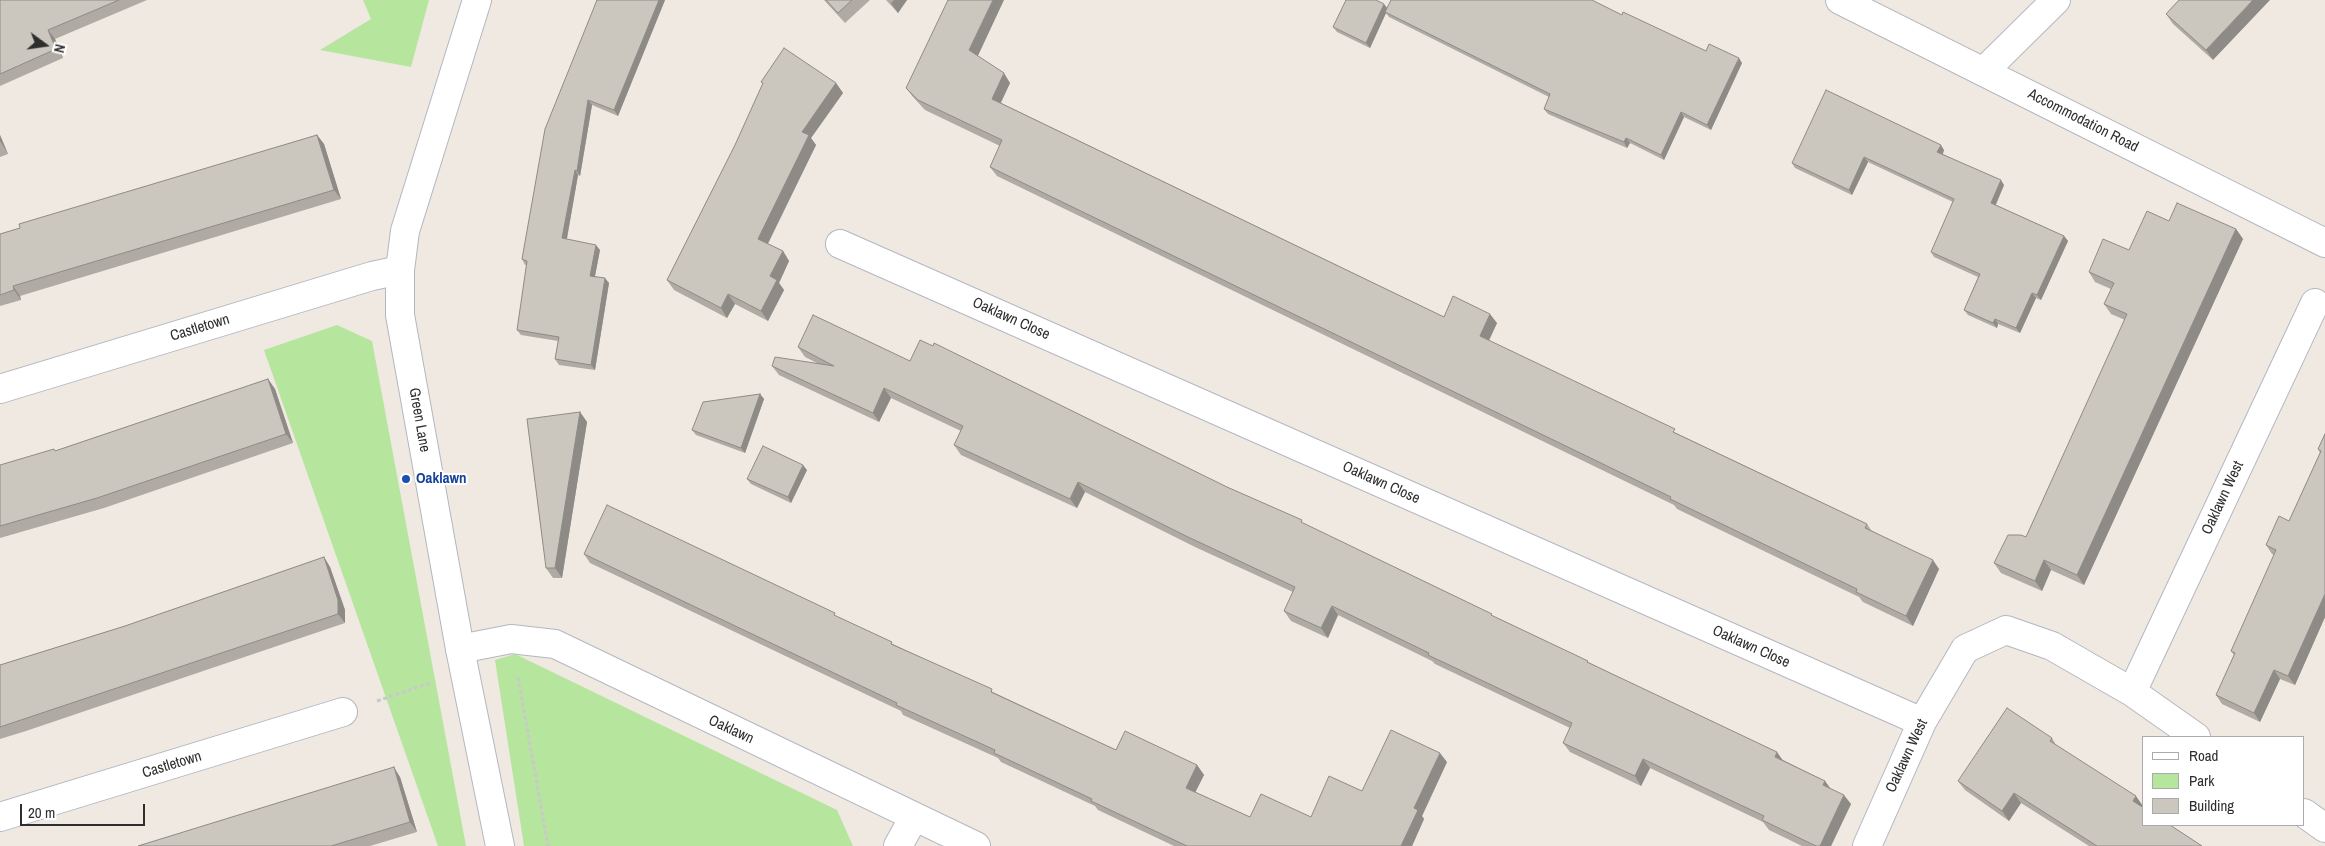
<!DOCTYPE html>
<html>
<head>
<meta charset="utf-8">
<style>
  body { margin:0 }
  #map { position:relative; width:2325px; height:846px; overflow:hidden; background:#efe9e1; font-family:"Archivo Narrow",sans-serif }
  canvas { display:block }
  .legend { position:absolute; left:2142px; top:736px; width:162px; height:90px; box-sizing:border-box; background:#fff; border:1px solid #ababab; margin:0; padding:6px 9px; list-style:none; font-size:15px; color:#2e2e2e }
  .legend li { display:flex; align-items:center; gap:10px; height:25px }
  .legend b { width:25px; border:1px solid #ababab }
  .north { position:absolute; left:20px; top:20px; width:50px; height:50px; -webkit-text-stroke:4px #fff; paint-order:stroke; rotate:104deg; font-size:14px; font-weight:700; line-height:20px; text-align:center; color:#2e2e2e }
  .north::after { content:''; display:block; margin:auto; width:18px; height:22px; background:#2e2e2e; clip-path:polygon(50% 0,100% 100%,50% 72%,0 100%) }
  .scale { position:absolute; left:20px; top:804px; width:125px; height:22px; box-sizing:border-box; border:2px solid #2e2e2e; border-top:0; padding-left:6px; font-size:15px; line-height:18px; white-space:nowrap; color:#2e2e2e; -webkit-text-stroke:4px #fff; paint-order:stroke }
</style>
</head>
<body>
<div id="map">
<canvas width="2325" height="846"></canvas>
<ul class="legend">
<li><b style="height:6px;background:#fff"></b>Road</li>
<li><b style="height:14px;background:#b6e59e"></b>Park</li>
<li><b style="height:14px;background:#cbc7bf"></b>Building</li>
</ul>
<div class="north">N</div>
<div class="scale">20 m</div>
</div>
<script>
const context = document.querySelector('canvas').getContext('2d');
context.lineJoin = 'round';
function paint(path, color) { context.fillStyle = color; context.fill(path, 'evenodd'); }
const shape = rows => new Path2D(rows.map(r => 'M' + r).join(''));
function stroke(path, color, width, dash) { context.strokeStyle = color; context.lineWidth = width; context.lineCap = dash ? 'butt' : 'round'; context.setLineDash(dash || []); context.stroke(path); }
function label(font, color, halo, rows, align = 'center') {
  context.font = font + ' "Archivo Narrow",sans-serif'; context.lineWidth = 4; context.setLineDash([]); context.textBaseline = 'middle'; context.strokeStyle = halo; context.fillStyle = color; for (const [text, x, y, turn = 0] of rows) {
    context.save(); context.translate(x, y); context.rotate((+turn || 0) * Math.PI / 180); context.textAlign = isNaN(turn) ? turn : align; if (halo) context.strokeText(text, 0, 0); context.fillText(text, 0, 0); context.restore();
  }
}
const green = shape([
  [363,0,429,0,411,67,320,50,371,19],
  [337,325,372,341,466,846,438,846,264,350],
  [515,654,837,810,853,846,524,846,495,660]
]);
const path = shape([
  [518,677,548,846],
  [377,701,430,683]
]);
const minor = shape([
  [1840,0,2325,243],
  [1984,71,2056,0],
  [840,244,1922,722],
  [0,389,372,276,400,270],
  [460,649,511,639,555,644,976,846],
  [2132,692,2315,303],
  [2304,813,2325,828],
  [0,817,343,712],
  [898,846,914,817],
  [1867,846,1922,722,1965,649,2006,630,2052,646,2132,692,2196,737]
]);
const tertiary = shape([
  [477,0,405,231,400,270,400,315,460,649,500,846]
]);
const wall = shape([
  [0,0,147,0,55,39,63,58,0,86],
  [597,0,665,0,618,116,592,105,580,176,578,175,567,239,600,250,595,276,609,283,595,370,559,365,555,359,558,341,521,335,517,330,527,265,525,265,522,259],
  [824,0,870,0,845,23],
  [886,0,907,0,898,13],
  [2179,0,2213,60,2173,24,2166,14],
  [1387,8,1622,15,1706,51,1742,63,1711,130,1684,117,1664,160,1630,143,1627,148,1548,114,1544,109,1549,97,1389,17,1386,13,1370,48,1337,32,1333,27],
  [978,56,1010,83,1001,103,1444,317,1497,323,1489,341,1678,434,1867,524,1871,530,1939,569,1913,626,1863,602,1859,597,1677,509,1674,505,997,176,990,167,1000,146,925,110,913,97,906,88],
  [761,82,836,83,843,93,811,138,816,145,768,244,783,251,789,261,779,283,784,290,768,321,735,304,727,318,674,290,667,280,735,145,763,84],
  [0,135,8,154,0,157],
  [317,135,324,144,341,199,20,296,21,300,0,306,0,234],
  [1944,150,1943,154,2004,185,1996,205,2064,236,2068,241,2041,300,2036,298,2020,333,1998,324,1997,328,1968,315,1964,310,1978,277,1934,257,1931,252,1953,202,1868,162,1852,195,1795,168,1792,163],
  [2169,221,2236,229,2243,239,2084,585,2051,570,2042,591,2001,573,1994,563,2026,537,2125,320,2111,314,2104,304,2111,289,2095,282,2089,272,2129,250],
  [798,347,910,361,1227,487,1590,663,1825,781,1830,788,1851,804,1831,846,1802,846,1769,830,1763,822,1650,768,1641,786,1570,752,1563,743,1570,728,1435,664,1432,661,1338,615,1328,638,1291,621,1284,611,1293,592,1195,547,1085,492,1077,508,961,455,954,445,961,431,891,398,879,422,779,375,772,366,817,363,805,357],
  [268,379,275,389,293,443,104,508,0,538,0,465,55,451],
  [760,394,764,399,745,453,696,435,692,430],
  [580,412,587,422,562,578,553,578,546,568],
  [2325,434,2325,617,2295,685,2280,679,2260,722,2222,704,2216,695,2234,655,2231,651,2274,555,2272,554,2266,545,2289,521,2320,453,2318,449],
  [807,470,791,503,751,484,747,479],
  [584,554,838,617,895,645,995,693,1116,750,1197,765,1204,775,1195,792,1250,817,1311,817,1362,791,1447,762,1422,816,1424,819,1412,846,1174,846,1098,810,1095,806,1001,762,998,758,903,715,901,711,590,563],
  [324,557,330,567,345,610,345,623,26,731,0,739,0,665,125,626],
  [2052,738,2056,745,2143,806,2142,807,2202,846,2089,846,2021,803,2009,821,1965,790,1958,781],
  [400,777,417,832,370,846,138,846]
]);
const shadedWall = shape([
  [659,0,665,0,618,116,614,110],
  [894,0,907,0,898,13,891,3],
  [993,0,1004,0,976,60,969,50],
  [2253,0,2270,0,2213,60,2206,50],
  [1384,4,1388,9,1385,12,1386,13,1370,48,1366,43],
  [48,30,55,39,63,58,56,49],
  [1739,58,1742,63,1711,130,1707,125],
  [1004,73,1010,83,998,108,992,99],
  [836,83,843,93,811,138,816,145,765,249,758,239,802,132],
  [588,100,592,105,580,176,577,171],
  [1681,112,1684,117,1664,160,1661,155],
  [0,135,8,154,2,144,0,141],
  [317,135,324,144,341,199,334,190],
  [1626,138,1630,143,1627,148,1624,142],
  [1941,145,1944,150,1941,157,1937,152],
  [1864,157,1868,162,1852,195,1849,190],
  [575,170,578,175,566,243,562,238],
  [2001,180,2004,185,1994,208,1991,203],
  [2236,229,2243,239,2084,585,2077,575],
  [2064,236,2068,241,2041,300,2037,295],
  [596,245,600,250,594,281,590,276],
  [783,251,789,261,779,283,784,290,768,321,761,311,770,276],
  [605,278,609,283,595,370,591,365],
  [13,286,20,296,21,300,14,290],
  [2032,293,2036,298,2020,333,2016,328],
  [728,294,735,304,727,318,721,308],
  [1490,314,1497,323,1486,346,1480,336],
  [1995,319,1998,324,1997,328,1993,323],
  [268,379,275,389,293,443,286,434],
  [884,388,891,398,879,422,873,413],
  [760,394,764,399,745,453,741,448],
  [580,412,587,422,562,578,555,568],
  [803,465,807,470,791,503,788,497],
  [1078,482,1085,492,1077,508,1070,499],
  [324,557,330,567,345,610,345,623,338,614],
  [1933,560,1939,569,1913,626,1906,616],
  [2044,560,2051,570,2042,591,2035,581],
  [2325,594,2325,617,2295,685,2288,676],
  [1332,606,1338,615,1328,638,1321,628],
  [2274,670,2280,679,2260,722,2254,713],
  [1777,752,1784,762,1775,757],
  [1440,753,1447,762,1422,816,1424,819,1412,846,1401,846,1414,808],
  [1643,759,1650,768,1641,786,1635,776],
  [1197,765,1204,775,1193,797,1186,788],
  [394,767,400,777,417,832,410,822],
  [1825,781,1832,791,1823,785],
  [2014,793,2021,803,2009,821,2002,811],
  [1844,795,1851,804,1831,846,1820,846],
  [2136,796,2143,806,2140,811,2133,801]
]);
const building = shape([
  [0,0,119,0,48,30,56,49,0,74,0,0],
  [597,0,659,0,614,110,588,100,577,171,575,170,562,238,596,245,590,276,605,278,591,365,555,359,559,337,517,330,527,261,522,259,545,129,597,0],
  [826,0,852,0,838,13,826,0],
  [948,0,993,0,969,50,1004,73,992,99,1444,317,1453,296,1490,314,1480,336,1675,429,1673,432,1867,524,1865,528,1933,560,1906,616,1856,592,1857,589,1670,499,1671,497,990,167,1002,140,918,100,906,88,948,0],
  [1346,0,1376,0,1384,4,1366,43,1333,27,1346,0],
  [1391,0,1592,0,1622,15,1623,12,1706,51,1709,44,1739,58,1707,125,1681,112,1661,155,1626,138,1624,142,1544,109,1550,94,1385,12,1391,0],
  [2179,0,2253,0,2206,50,2166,14,2179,0],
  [784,48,836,83,802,132,809,135,758,239,783,251,770,276,777,280,761,311,728,294,721,308,667,280,735,145,763,83,761,82,784,48],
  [1826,90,1941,145,1937,152,2001,180,1991,203,2064,236,2037,295,2032,293,2016,328,1995,319,1993,323,1964,310,1980,274,1931,252,1954,199,1864,157,1849,190,1792,163,1826,90],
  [317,135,334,190,13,286,14,290,0,295,0,234,20,228,19,224,317,135],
  [2177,203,2236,229,2077,575,2044,560,2035,581,1994,563,2008,535,2021,535,2026,537,2127,314,2104,304,2114,283,2089,272,2103,239,2129,250,2147,211,2169,221,2177,203],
  [813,315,910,361,920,340,933,346,934,343,1227,487,1302,520,1301,522,1492,614,1491,615,1588,661,1587,662,1777,752,1775,757,1825,781,1823,785,1844,795,1820,846,1816,846,1762,820,1764,816,1643,759,1635,776,1563,743,1572,723,1428,655,1429,653,1332,606,1321,628,1284,611,1295,587,1188,537,1078,482,1070,499,954,445,963,426,884,388,873,413,772,366,775,357,834,366,798,347,813,315],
  [268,379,286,434,97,498,0,526,0,465,54,449,55,451,268,379],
  [760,394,741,448,692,430,703,402,760,394],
  [580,412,555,568,546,568,527,419,580,412],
  [2325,434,2325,594,2288,676,2274,670,2254,713,2216,695,2235,653,2231,651,2276,550,2266,545,2279,516,2289,521,2321,451,2318,449,2325,434],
  [763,446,803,465,788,497,747,479,763,446],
  [607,505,835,613,834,615,892,642,891,644,992,689,991,692,1116,750,1125,731,1197,765,1186,788,1250,817,1261,794,1311,817,1329,776,1362,791,1391,730,1440,753,1414,808,1418,810,1401,846,1187,846,1091,801,1092,799,994,753,995,750,896,705,897,703,584,554,607,505],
  [324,557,338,600,338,614,0,727,0,665,125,626,324,557],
  [2007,708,2052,738,2050,741,2136,796,2133,801,2144,808,2144,825,2170,825,2202,846,2097,846,2014,793,2002,811,1958,781,2007,708],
  [394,767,410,822,331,846,138,846,394,767]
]);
const markers = [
  [406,479,5,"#1a4fb4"]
];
const streetNames = [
  ["Accommodation Road",2083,121,27],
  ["Oaklawn Close",1011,319,24],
  ["Castletown",200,328,-17],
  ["Green Lane",419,420,80],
  ["Oaklawn Close",1381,483,24],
  ["Oaklawn West",2223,498,-65],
  ["Oaklawn Close",1751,647,24],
  ["Oaklawn",731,730,25],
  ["Oaklawn West",1907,756,-65],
  ["Castletown",172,765,-17]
];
const transitNames = [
  ["Oaklawn",416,479]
];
paint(green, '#b6e59e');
stroke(minor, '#b4b7c1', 30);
stroke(tertiary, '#b4b7c1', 30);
stroke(path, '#c9c9c9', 3, [4, 2.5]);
stroke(minor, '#fff', 28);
stroke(tertiary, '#fff', 28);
paint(wall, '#afaba4');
paint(shadedWall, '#8e8b86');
paint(building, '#cbc7bf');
stroke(building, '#8e8b86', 1);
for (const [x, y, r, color] of markers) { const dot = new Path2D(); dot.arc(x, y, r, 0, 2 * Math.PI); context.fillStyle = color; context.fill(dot); stroke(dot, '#fff', 2); }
label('15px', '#2e2e2e', '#fff', streetNames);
label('bold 15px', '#164399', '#fff', transitNames, 'left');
</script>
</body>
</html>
